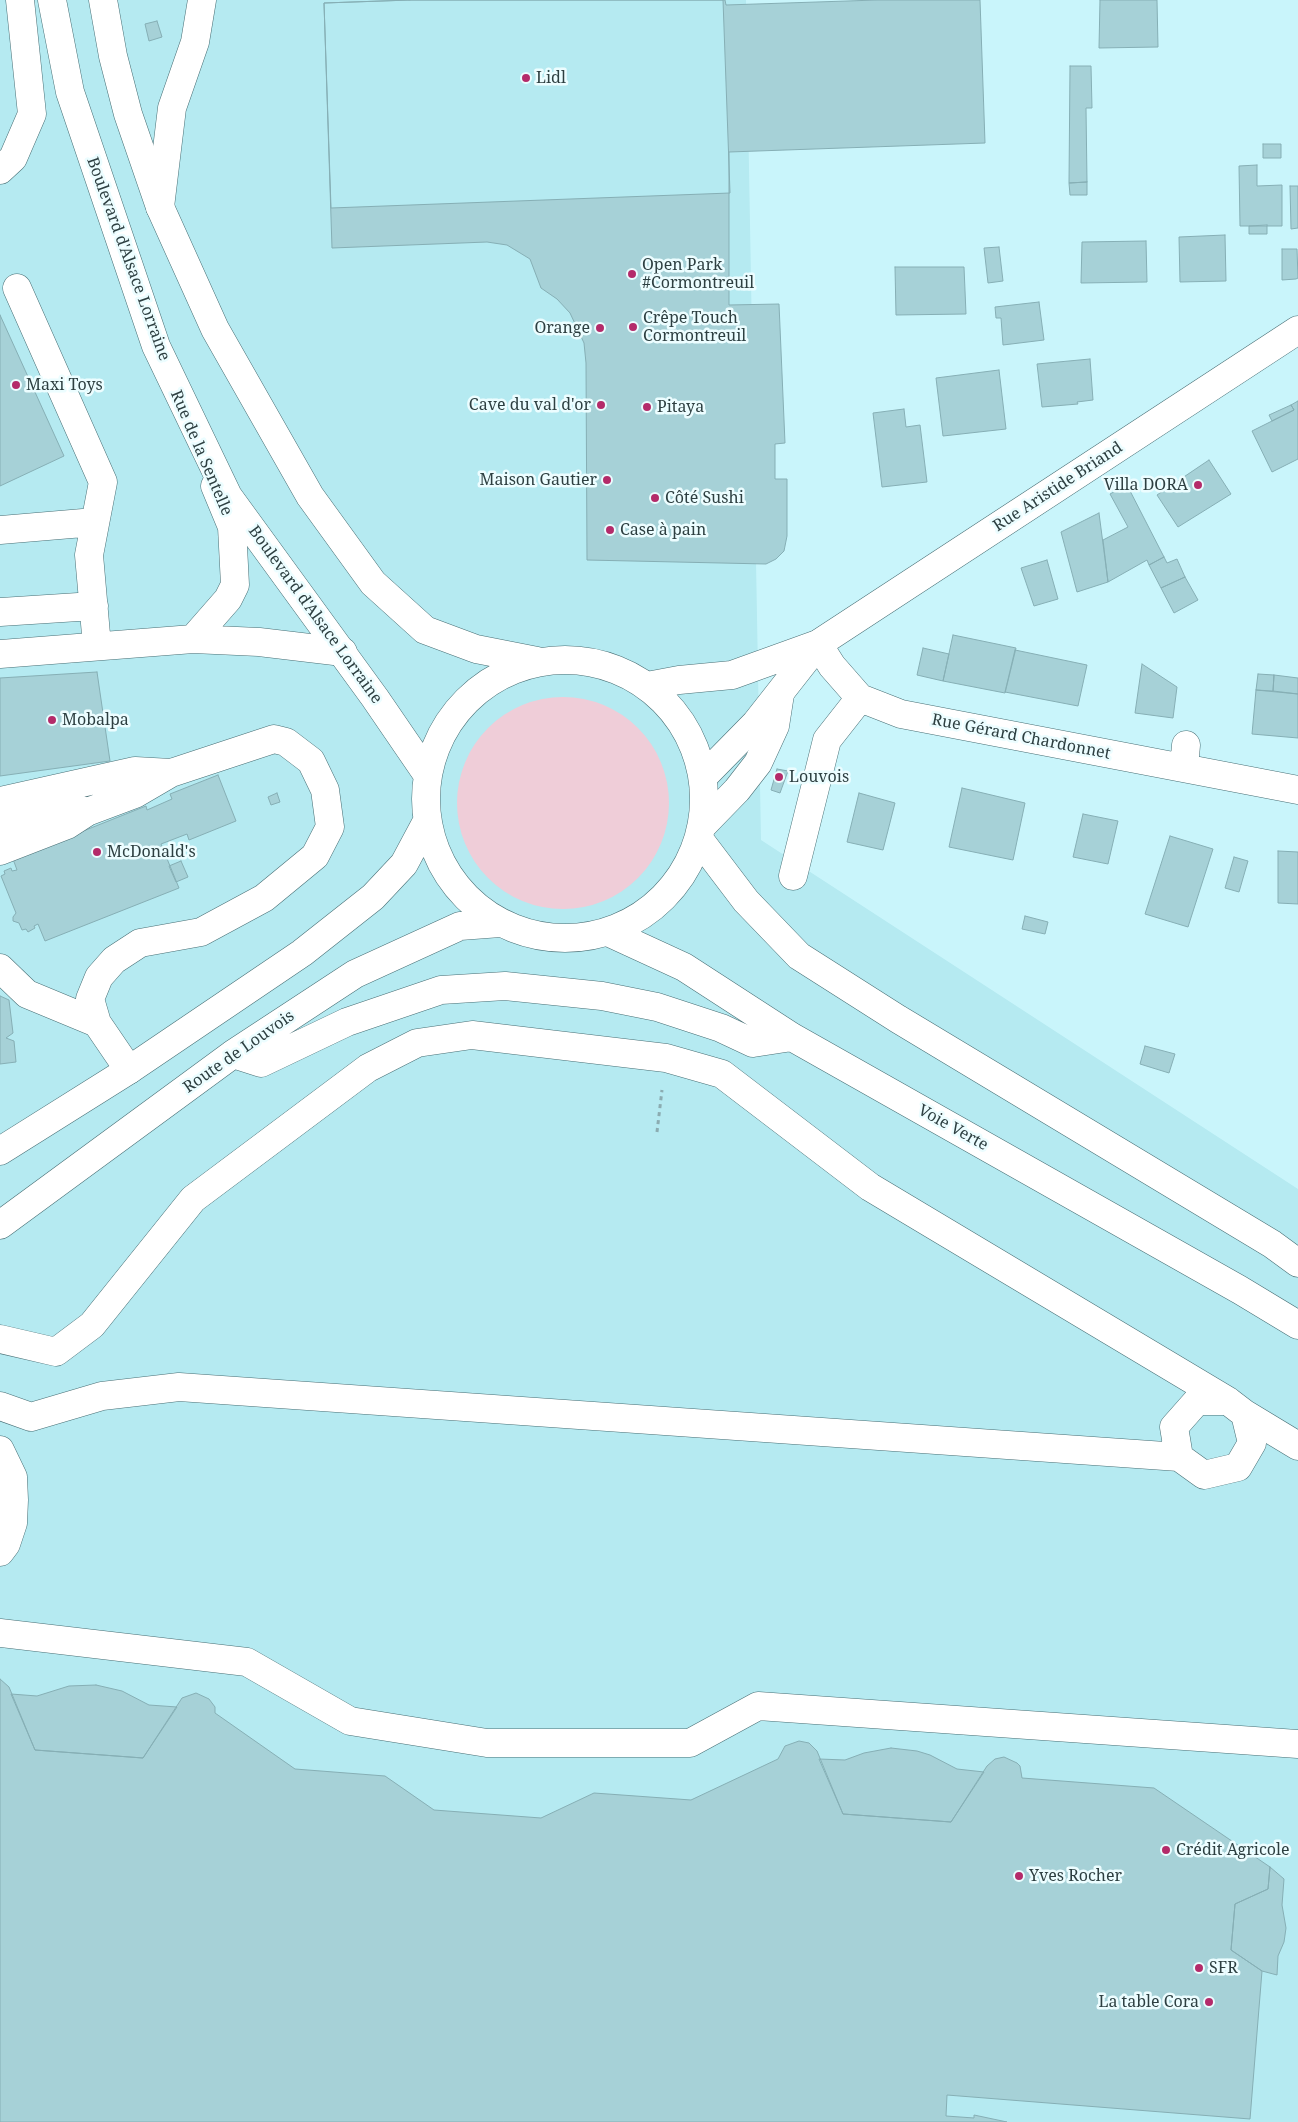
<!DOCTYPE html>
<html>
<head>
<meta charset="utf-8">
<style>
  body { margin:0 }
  canvas { display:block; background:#c9f5fb }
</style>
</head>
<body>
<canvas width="1298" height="2122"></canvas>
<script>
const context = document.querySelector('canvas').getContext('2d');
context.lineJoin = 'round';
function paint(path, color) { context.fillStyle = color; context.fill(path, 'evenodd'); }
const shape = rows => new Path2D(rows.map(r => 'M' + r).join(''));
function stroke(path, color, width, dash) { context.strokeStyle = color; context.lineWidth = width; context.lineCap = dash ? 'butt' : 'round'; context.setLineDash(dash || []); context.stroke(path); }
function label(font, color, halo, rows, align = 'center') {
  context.font = font + ' "Noto Serif",serif'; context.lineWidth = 5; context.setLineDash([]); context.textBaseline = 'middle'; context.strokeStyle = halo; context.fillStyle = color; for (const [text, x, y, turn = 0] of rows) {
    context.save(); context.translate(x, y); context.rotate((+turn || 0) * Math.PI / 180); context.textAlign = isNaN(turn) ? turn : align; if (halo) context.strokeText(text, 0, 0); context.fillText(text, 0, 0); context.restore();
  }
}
const built = shape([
  [0,0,746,0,761,840,1298,1189,1298,2122,0,2122]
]);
const green = shape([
  '457 803a106 106 0 1 1 212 0a106 106 0 1 1-212 0Z'
]);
const building = shape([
  [409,0,725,0,726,5,877,0,980,0,985,143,729,152,729,305,779,304,785,443,775,444,775,479,787,479,787,536,784,551,776,559,766,564,587,560,586,363,584,343,570,313,557,299,541,288,530,259,507,245,487,242,332,248,324,3,409,0],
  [410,0,723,0,730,193,331,208,324,3,410,0],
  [1100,0,1157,0,1158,47,1099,48,1100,0],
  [157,21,162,37,149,41,145,24,157,21],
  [1070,66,1091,66,1092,108,1086,108,1087,182,1069,183,1070,66],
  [1263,144,1281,144,1281,158,1263,158,1263,144],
  [1257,165,1257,186,1282,185,1282,226,1240,226,1239,166,1257,165],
  [1087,182,1087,195,1070,195,1069,183,1087,182],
  [1290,186,1298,186,1298,228,1291,229,1290,186],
  [1267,225,1267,234,1249,234,1249,226,1267,225],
  [1225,235,1226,281,1180,282,1179,237,1225,235],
  [1146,241,1147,282,1081,283,1082,242,1146,241],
  [999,247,1003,281,988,283,984,248,999,247],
  [1282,249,1297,249,1298,278,1296,279,1282,280,1282,249],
  [895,267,964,267,966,314,896,315,895,267],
  [1039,302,1044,340,1003,345,1001,318,996,318,995,307,1039,302],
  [0,315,64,456,0,486,0,315],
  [1090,359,1093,400,1077,402,1078,404,1042,407,1037,364,1090,359],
  [999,370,1006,429,943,436,936,378,999,370],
  [1298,401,1298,459,1272,472,1252,431,1294,410,1291,405,1298,401],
  [1291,405,1294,410,1272,421,1269,415,1291,405],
  [904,409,906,427,920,425,927,482,882,487,873,413,904,409],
  [1209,460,1231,494,1178,527,1157,495,1209,460],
  [1127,485,1164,557,1149,565,1147,560,1108,582,1103,540,1128,527,1110,494,1127,485],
  [1099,513,1108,582,1077,592,1061,532,1099,513],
  [1164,557,1167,563,1177,559,1185,577,1161,588,1149,565,1164,557],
  [1047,560,1058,599,1034,606,1021,568,1047,560],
  [1185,577,1198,600,1174,613,1161,588,1185,577],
  [953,635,1016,648,1005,693,943,681,953,635],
  [923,648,949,654,943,681,917,675,923,648],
  [1015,650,1087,665,1078,706,1005,692,1015,650],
  [1142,664,1177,687,1173,718,1135,713,1142,664],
  [97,672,110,761,0,776,0,678,97,672],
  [1258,674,1274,675,1273,691,1256,690,1258,674],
  [1274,675,1298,678,1298,694,1273,691,1274,675],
  [1256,690,1298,694,1298,738,1252,734,1256,690],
  [777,769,788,771,780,793,771,790,777,769],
  [218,775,236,821,189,840,187,834,161,844,179,888,45,941,38,924,34,926,35,928,28,932,26,929,22,930,19,923,13,921,13,917,16,913,1,876,5,874,4,871,11,868,12,871,17,870,13,859,146,806,147,810,172,799,170,794,218,775],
  [962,788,1025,803,1013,860,949,847,962,788],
  [277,793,280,802,271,805,268,797,277,793],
  [859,793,895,803,883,850,847,842,859,793],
  [1083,814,1118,821,1108,864,1073,857,1083,814],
  [1170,836,1213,849,1188,927,1145,914,1170,836],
  [1278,851,1298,852,1298,904,1278,903,1278,851],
  [1234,857,1248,861,1239,892,1225,888,1234,857],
  [181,861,188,877,176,882,169,866,181,861],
  [1025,916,1048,922,1045,934,1022,929,1025,916],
  [0,996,9,1000,13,1033,6,1038,14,1041,16,1062,0,1064,0,996],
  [1145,1046,1175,1054,1169,1073,1140,1064,1145,1046],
  [0,1679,9,1687,35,1750,143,1758,182,1698,196,1693,209,1699,215,1707,215,1713,295,1769,385,1776,434,1810,541,1818,594,1793,691,1800,778,1759,785,1746,799,1741,809,1743,817,1751,843,1814,951,1822,987,1766,995,1759,1004,1757,1017,1763,1020,1766,1022,1778,1154,1788,1270,1867,1268,1889,1235,1904,1231,1950,1262,1971,1250,2119,947,2095,946,2116,974,2118,974,2115,1007,2122,0,2122,0,1679],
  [96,1685,122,1691,149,1705,177,1707,143,1758,35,1750,11,1694,37,1696,69,1686,96,1685],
  [891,1748,917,1751,930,1755,957,1769,984,1772,951,1822,843,1814,819,1759,845,1760,864,1753,891,1748],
  [1270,1867,1284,1879,1282,1905,1286,1928,1284,1942,1278,1956,1277,1975,1262,1971,1231,1950,1235,1904,1268,1889,1270,1867]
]);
const path = shape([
  [657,1132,662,1090]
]);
const minor = shape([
  [0,170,13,158,32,114,20,0],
  [160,207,172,108,195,42,202,0],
  [17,288,103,482,89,555,97,646],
  [0,530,95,522],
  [0,612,94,606],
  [193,639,228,599,235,585,232,527,215,486],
  [818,644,832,666,860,698,901,714,1298,790],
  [0,654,193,639,259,642,343,652],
  [1184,768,1186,745],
  [0,801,135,771,171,773,274,739,286,742,311,761,325,790,330,827,315,856,264,898,201,932,140,943,114,960,99,977,90,999,97,1023,129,1070],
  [703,825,737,790,758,763,775,726,780,694],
  [0,832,30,811,63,805,87,812,135,794,171,773],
  [0,851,67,825,87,812],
  [793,876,827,740,860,698],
  [0,968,27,994,97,1023],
  [0,1339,56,1352,92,1325,193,1199,368,1068,417,1043,472,1035,666,1058,722,1074,870,1187,1228,1401,1245,1414,1252,1443,1238,1467,1204,1475,1179,1457,1174,1427,1197,1401,1228,1401],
  [0,1406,31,1417,102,1396,179,1387,1179,1457],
  [1245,1414,1298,1446],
  [0,1450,13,1477,14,1500,13,1523,6,1544,0,1552],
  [0,1633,247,1662,350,1721,487,1743,690,1743,758,1706,1298,1744]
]);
const major = shape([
  [52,0,70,92,156,346,228,496,375,698,427,774],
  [103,0,113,56,128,114,160,207,215,329,310,496,373,583,425,630,476,649,537,661],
  '426 799a139 139 0 1 1 278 0a139 139 0 1 1-278 0Z',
  [647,686,679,680,732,675,818,644,1298,330],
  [703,777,756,723,818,644],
  [699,839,746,901,799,956,898,1019,1272,1244,1298,1263],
  [608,932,684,967,792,1037,1240,1290,1298,1325],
  [233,1054,261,1063,347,1022,441,990,505,986,602,996,657,1007,721,1028,753,1043,792,1037],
  [0,1151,129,1070,302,953,373,897,404,864,427,821],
  [0,1225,233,1054,355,974,460,926,500,923]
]);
const markers = [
  [526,78,5,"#b42b6a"],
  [632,274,5,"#b42b6a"],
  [633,327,5,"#b42b6a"],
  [600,328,5,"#b42b6a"],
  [16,385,5,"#b42b6a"],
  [601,405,5,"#b42b6a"],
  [647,407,5,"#b42b6a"],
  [607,480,5,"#b42b6a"],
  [1198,485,5,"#b42b6a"],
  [655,498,5,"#b42b6a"],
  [610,530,5,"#b42b6a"],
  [52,720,5,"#b42b6a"],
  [779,777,5,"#b42b6a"],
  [97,852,5,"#b42b6a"],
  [1166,1850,5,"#b42b6a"],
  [1019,1876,5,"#b42b6a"],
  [1199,1968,5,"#b42b6a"],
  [1209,2002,5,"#b42b6a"]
];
const poiNames = [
  ["Lidl",536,78],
  ["Open Park",642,265],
  ["#Cormontreuil",642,283],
  ["Crêpe Touch",643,318],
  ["Cormontreuil",643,336],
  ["Orange",590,328,"right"],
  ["Maxi Toys",26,385],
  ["Cave du val d'or",591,405,"right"],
  ["Pitaya",657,407],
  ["Maison Gautier",597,480,"right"],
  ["Villa DORA",1188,485,"right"],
  ["Côté Sushi",665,498],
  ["Case à pain",620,530],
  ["Mobalpa",62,720],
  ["Louvois",789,777],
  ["McDonald's",107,852],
  ["Crédit Agricole",1176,1850],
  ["Yves Rocher",1029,1876],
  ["SFR",1209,1968],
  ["La table Cora",1199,2002,"right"]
];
const streetNames = [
  ["Boulevard d'Alsace Lorraine",128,259,70],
  ["Rue de la Sentelle",201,453,67],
  ["Rue Aristide Briand",1058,487,-33],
  ["Boulevard d'Alsace Lorraine",315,615,54],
  ["Rue Gérard Chardonnet",1021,737,11],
  ["Route de Louvois",239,1052,-35],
  ["Voie Verte",953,1128,29]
];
paint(built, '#b5eaf1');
paint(green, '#efcdd8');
paint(building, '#a6d1d7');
stroke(building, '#86afb5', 1);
stroke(minor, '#486f75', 29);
stroke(major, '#486f75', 29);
stroke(path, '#8bacb1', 3, [4, 4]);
stroke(minor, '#fff', 28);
stroke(major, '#fff', 28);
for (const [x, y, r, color] of markers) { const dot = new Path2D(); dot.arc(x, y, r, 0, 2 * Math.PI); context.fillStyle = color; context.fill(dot); stroke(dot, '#ecfdff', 2); }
label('16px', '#2d3f41', '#ecfdff', poiNames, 'left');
label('16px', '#2d3f41', '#ecfdff', streetNames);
</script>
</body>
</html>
